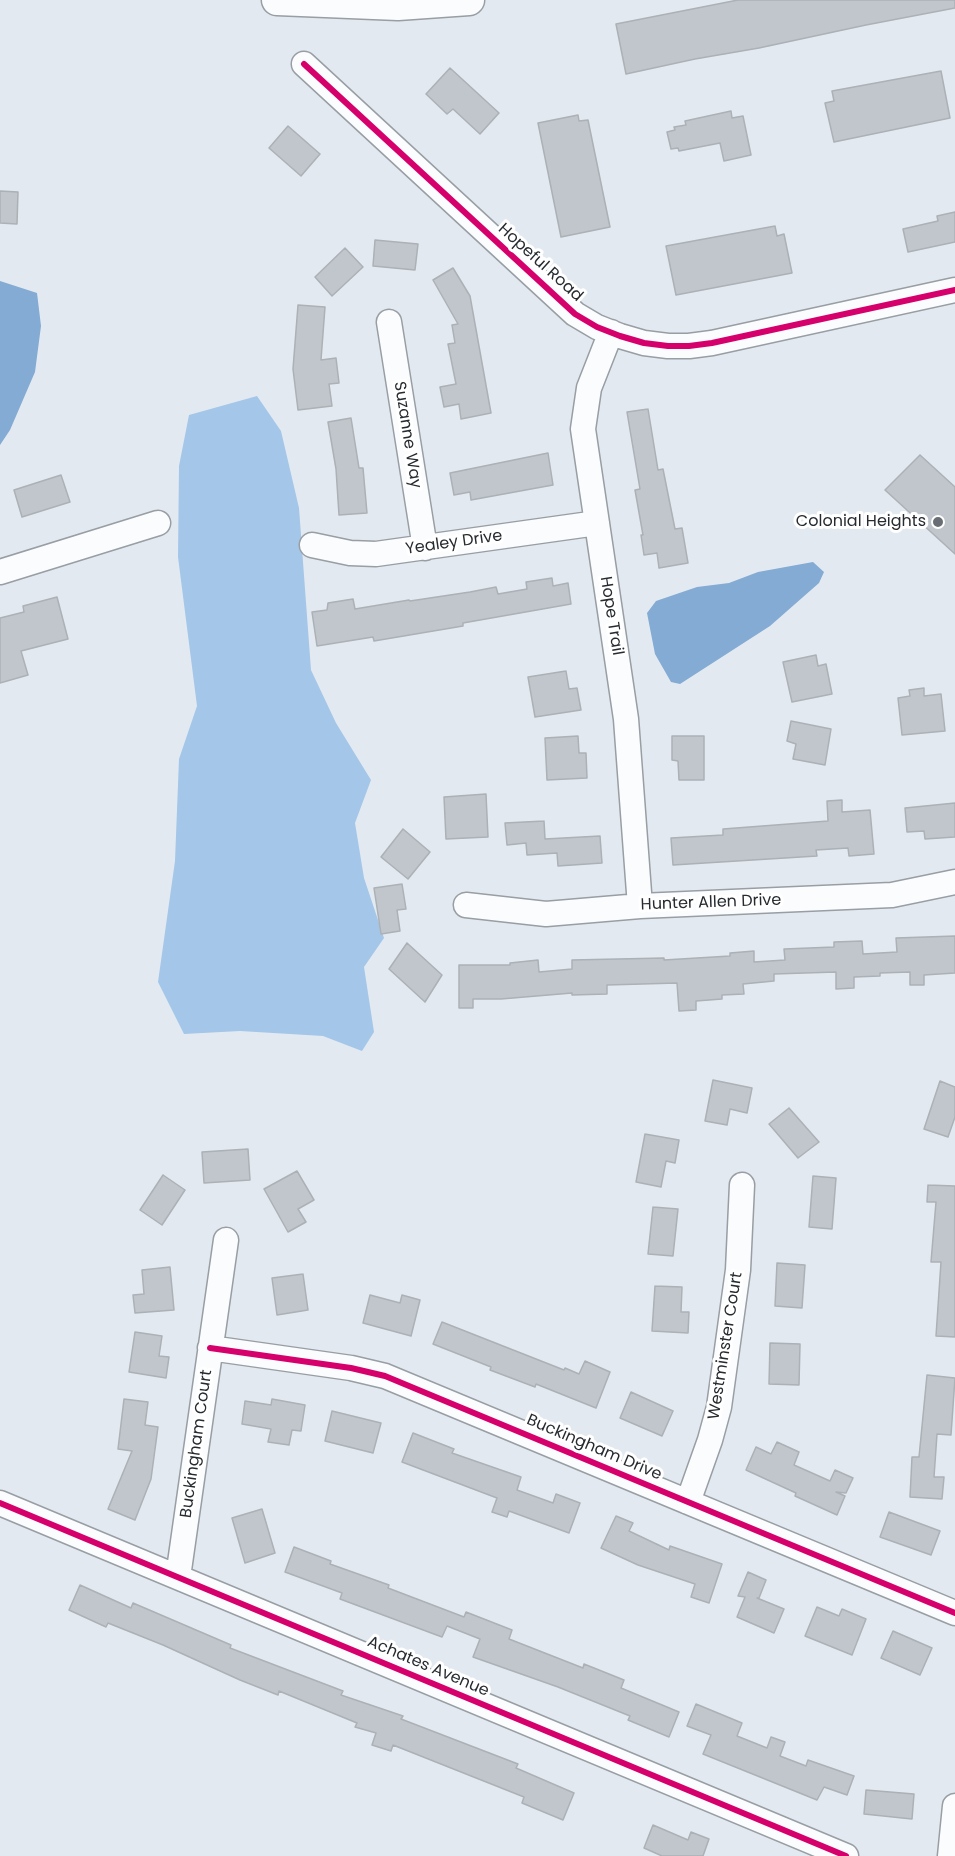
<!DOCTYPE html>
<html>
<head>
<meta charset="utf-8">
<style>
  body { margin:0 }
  canvas { display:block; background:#e2e9f0 }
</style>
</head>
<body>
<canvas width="955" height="1856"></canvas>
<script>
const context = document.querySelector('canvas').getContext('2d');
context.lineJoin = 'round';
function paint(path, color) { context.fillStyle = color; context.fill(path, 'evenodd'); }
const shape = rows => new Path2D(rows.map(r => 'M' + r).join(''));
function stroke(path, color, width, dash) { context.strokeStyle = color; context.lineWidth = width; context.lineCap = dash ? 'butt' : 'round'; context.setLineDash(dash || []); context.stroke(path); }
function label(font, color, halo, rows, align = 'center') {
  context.font = font + ' Poppins,sans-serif'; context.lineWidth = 6; context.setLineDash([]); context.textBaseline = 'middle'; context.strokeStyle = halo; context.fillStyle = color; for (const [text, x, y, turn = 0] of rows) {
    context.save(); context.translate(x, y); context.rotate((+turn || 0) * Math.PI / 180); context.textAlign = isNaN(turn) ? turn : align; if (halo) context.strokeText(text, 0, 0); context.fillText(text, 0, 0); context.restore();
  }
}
const forest = shape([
  [257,396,281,431,299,508,311,670,336,723,371,780,355,823,364,878,384,938,364,967,374,1032,362,1051,323,1036,240,1031,184,1034,158,982,175,861,179,759,197,706,178,557,179,466,189,415]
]);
const water = shape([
  [0,281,37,293,41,326,35,372,10,430,0,445],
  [813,562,824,572,819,583,770,626,680,684,671,682,655,654,647,613,656,601,697,587,729,583,758,572]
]);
const building = shape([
  [738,0,955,0,955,8,866,25,759,48,695,59,626,74,616,24,738,0],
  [450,68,499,113,480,134,453,109,447,114,426,94,450,68],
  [941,71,950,118,834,142,825,103,834,101,832,91,941,71],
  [731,111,732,118,743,116,751,155,724,161,720,143,679,151,678,148,671,149,667,132,675,130,674,127,686,125,685,121,731,111],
  [578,115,579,121,588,120,610,227,561,237,538,123,578,115],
  [288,126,320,154,301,176,269,148,288,126],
  [0,191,18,192,17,224,0,223,0,191],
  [955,212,955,242,908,252,903,229,938,221,937,216,955,212],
  [775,226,777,236,784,234,792,273,676,295,666,246,775,226],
  [375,240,418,244,415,270,373,266,375,240],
  [345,248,363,267,332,296,315,277,345,248],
  [453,268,470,296,491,413,461,419,459,404,444,407,440,387,456,384,448,344,455,343,452,325,458,324,433,280,453,268],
  [298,305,325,307,321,360,336,358,339,383,329,384,332,406,298,410,293,369,298,305],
  [648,409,658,470,663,469,675,529,682,528,688,563,659,568,657,553,644,555,641,535,643,535,635,490,640,489,627,412,648,409],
  [351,418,359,468,363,468,367,513,339,515,336,469,328,422,351,418],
  [548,453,553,485,471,500,470,492,454,495,450,473,548,453],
  [920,455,955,487,955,554,885,490,920,455],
  [61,475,70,502,22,517,14,490,61,475],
  [552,578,553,586,568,583,571,604,463,623,463,626,374,641,373,637,317,646,312,612,327,610,328,603,353,599,355,609,409,600,410,601,470,592,496,587,498,594,527,589,526,582,552,578],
  [57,597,68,639,21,651,28,675,0,683,0,618,24,612,23,606,57,597],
  [816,655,818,666,826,664,832,694,792,702,783,662,816,655],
  [566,671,569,689,577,688,581,710,535,717,528,677,566,671],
  [924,688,924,696,941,694,945,731,902,735,898,698,910,696,909,690,924,688],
  [791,721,831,729,825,765,793,759,796,744,787,741,791,721],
  [578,736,579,753,586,753,587,778,547,780,545,738,578,736],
  [672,736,704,736,704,780,679,780,678,761,672,760,672,736],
  [486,794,488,837,446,839,444,797,486,794],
  [842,800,842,812,870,810,874,854,849,856,848,848,816,850,817,856,673,865,671,838,723,835,723,829,828,821,827,801,842,800],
  [955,803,955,837,925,839,924,831,907,832,905,808,955,803],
  [544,821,545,839,600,836,602,863,558,866,557,853,527,855,526,843,507,845,505,823,544,821],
  [403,829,430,852,408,879,381,857,403,829],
  [402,884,406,909,397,910,400,931,381,934,374,888,402,884],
  [955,936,955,973,924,975,924,985,910,985,910,972,880,973,880,976,854,977,854,988,836,989,836,972,774,974,774,981,743,984,744,994,722,995,722,999,696,1001,696,1010,679,1011,677,983,607,985,607,994,572,995,572,993,501,999,473,999,473,1008,459,1008,459,965,510,965,510,963,538,960,539,972,572,969,572,960,664,958,664,960,730,956,730,953,754,951,754,962,785,960,784,949,834,947,834,942,862,941,863,954,897,952,896,938,955,936],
  [407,943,442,975,425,1002,389,969,407,943],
  [713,1080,752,1088,747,1113,730,1109,727,1125,705,1121,713,1080],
  [940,1081,955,1087,955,1117,948,1137,924,1129,940,1081],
  [789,1108,819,1142,798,1158,769,1124,789,1108],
  [645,1134,679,1140,675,1163,666,1161,661,1187,636,1182,645,1134],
  [248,1149,250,1180,204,1183,202,1152,248,1149],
  [297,1171,314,1200,298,1209,306,1222,288,1232,264,1189,297,1171],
  [163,1175,185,1190,162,1225,140,1210,163,1175],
  [813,1176,836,1178,832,1229,809,1227,813,1176],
  [928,1185,955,1186,955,1337,936,1336,941,1262,931,1262,936,1202,927,1202,928,1185],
  [653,1207,678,1209,673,1256,648,1254,653,1207],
  [777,1263,805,1265,802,1308,775,1306,777,1263],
  [170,1267,174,1310,135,1313,133,1295,144,1294,142,1270,170,1267],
  [303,1274,308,1310,277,1315,272,1278,303,1274],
  [655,1286,682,1287,681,1312,689,1312,688,1333,652,1331,655,1286],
  [370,1295,400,1303,402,1295,420,1300,411,1336,363,1323,370,1295],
  [442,1322,564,1370,565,1368,579,1374,585,1361,610,1372,596,1408,536,1384,535,1387,490,1370,491,1367,433,1344,442,1322],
  [135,1332,162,1336,159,1356,169,1357,166,1378,129,1372,135,1332],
  [770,1343,800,1344,799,1385,769,1384,770,1343],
  [927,1375,955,1378,951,1435,937,1434,934,1477,944,1477,942,1499,910,1497,912,1457,919,1457,927,1375],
  [631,1392,673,1411,662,1436,620,1418,631,1392],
  [124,1399,148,1402,145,1425,158,1427,151,1479,135,1520,108,1509,132,1451,118,1449,124,1399],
  [272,1399,305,1405,301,1431,292,1430,289,1445,268,1442,271,1429,242,1424,245,1401,271,1405,272,1399],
  [332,1411,381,1423,373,1453,325,1441,332,1411],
  [413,1433,454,1449,452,1453,521,1477,517,1490,553,1503,556,1494,580,1503,569,1533,509,1511,507,1517,492,1512,497,1498,402,1462,413,1433],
  [777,1442,799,1452,794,1465,830,1481,835,1470,853,1478,846,1493,836,1492,845,1496,837,1515,795,1496,796,1493,746,1470,756,1447,771,1454,777,1442],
  [262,1509,275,1553,245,1563,232,1518,262,1509],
  [889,1512,940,1531,931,1555,880,1537,889,1512],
  [616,1516,633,1523,629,1531,669,1550,670,1546,722,1564,709,1603,691,1597,695,1584,638,1565,601,1548,616,1516],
  [294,1547,331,1561,330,1564,389,1585,388,1588,464,1617,466,1612,512,1630,509,1639,583,1668,584,1664,624,1680,621,1688,679,1712,669,1737,628,1720,630,1716,558,1687,473,1657,480,1639,447,1626,442,1637,340,1599,342,1593,285,1572,294,1547],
  [748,1572,766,1580,759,1598,757,1598,784,1609,774,1633,737,1617,745,1597,738,1596,748,1572],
  [80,1585,131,1608,133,1603,231,1645,230,1648,343,1691,341,1695,403,1716,401,1719,518,1764,516,1768,574,1793,563,1820,522,1803,524,1797,393,1745,391,1751,372,1745,376,1733,355,1727,357,1723,279,1691,278,1695,240,1680,163,1645,108,1623,106,1627,69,1610,80,1585],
  [817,1607,839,1616,842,1609,866,1619,852,1655,805,1636,817,1607],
  [893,1631,932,1648,920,1675,881,1658,893,1631],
  [696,1704,742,1723,737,1736,767,1748,771,1737,785,1742,780,1756,806,1766,808,1760,854,1776,847,1795,824,1787,817,1800,703,1754,711,1735,687,1726,696,1704],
  [866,1790,914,1794,912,1819,864,1814,866,1790],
  [653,1825,688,1840,691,1832,709,1839,703,1856,662,1856,644,1848,653,1825]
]);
const minor = shape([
  [304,64,575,314,597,327,620,336,644,343,668,346,689,346,712,343,955,290],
  [389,322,425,548],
  [611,332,589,388,583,429,626,719,640,906],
  [312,545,350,553,376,554,597,523],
  [0,572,158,523],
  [466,905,546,914,640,906,892,895,955,882],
  [210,1348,351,1368,385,1376,955,1613],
  [688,1502,710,1440,719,1407,738,1270,742,1185],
  [0,1503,846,1856],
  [178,1577,226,1240],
  [950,1856,955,1806]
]);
const major = shape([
  [277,0,398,5,469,0]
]);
const cycleway = shape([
  [304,64,575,314,597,327,620,336,644,343,668,346,689,346,712,343,955,290],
  [210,1348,351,1368,385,1376,955,1613],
  [0,1503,846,1856]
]);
const markers = [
  [938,522,6,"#686e73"]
];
const streetNames = [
  ["Hopeful Road",540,263,42],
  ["Suzanne Way",407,435,81],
  ["Yealey Drive",454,543,-8],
  ["Hope Trail",611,616,81],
  ["Hunter Allen Drive",711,903,-2],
  ["Westminster Court",726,1346,-81],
  ["Buckingham Court",197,1444,-82],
  ["Buckingham Drive",594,1448,23],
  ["Achates Avenue",428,1667,23]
];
const poiNames = [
  ["Colonial Heights",926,522]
];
paint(forest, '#a4c7e9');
paint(water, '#83abd4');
paint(building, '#c0c6cc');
stroke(building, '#acb1b6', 1.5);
stroke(minor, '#989ea4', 27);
stroke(major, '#989ea4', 33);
stroke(minor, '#fbfcfd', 24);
stroke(major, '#fbfcfd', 30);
stroke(cycleway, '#d6006c', 6);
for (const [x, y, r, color] of markers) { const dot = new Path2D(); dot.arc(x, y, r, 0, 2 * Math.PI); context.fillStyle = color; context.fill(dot); stroke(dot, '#fff', 2); }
label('16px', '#262b30', '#fff', streetNames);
label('16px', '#262b30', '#fff', poiNames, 'right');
</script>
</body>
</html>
